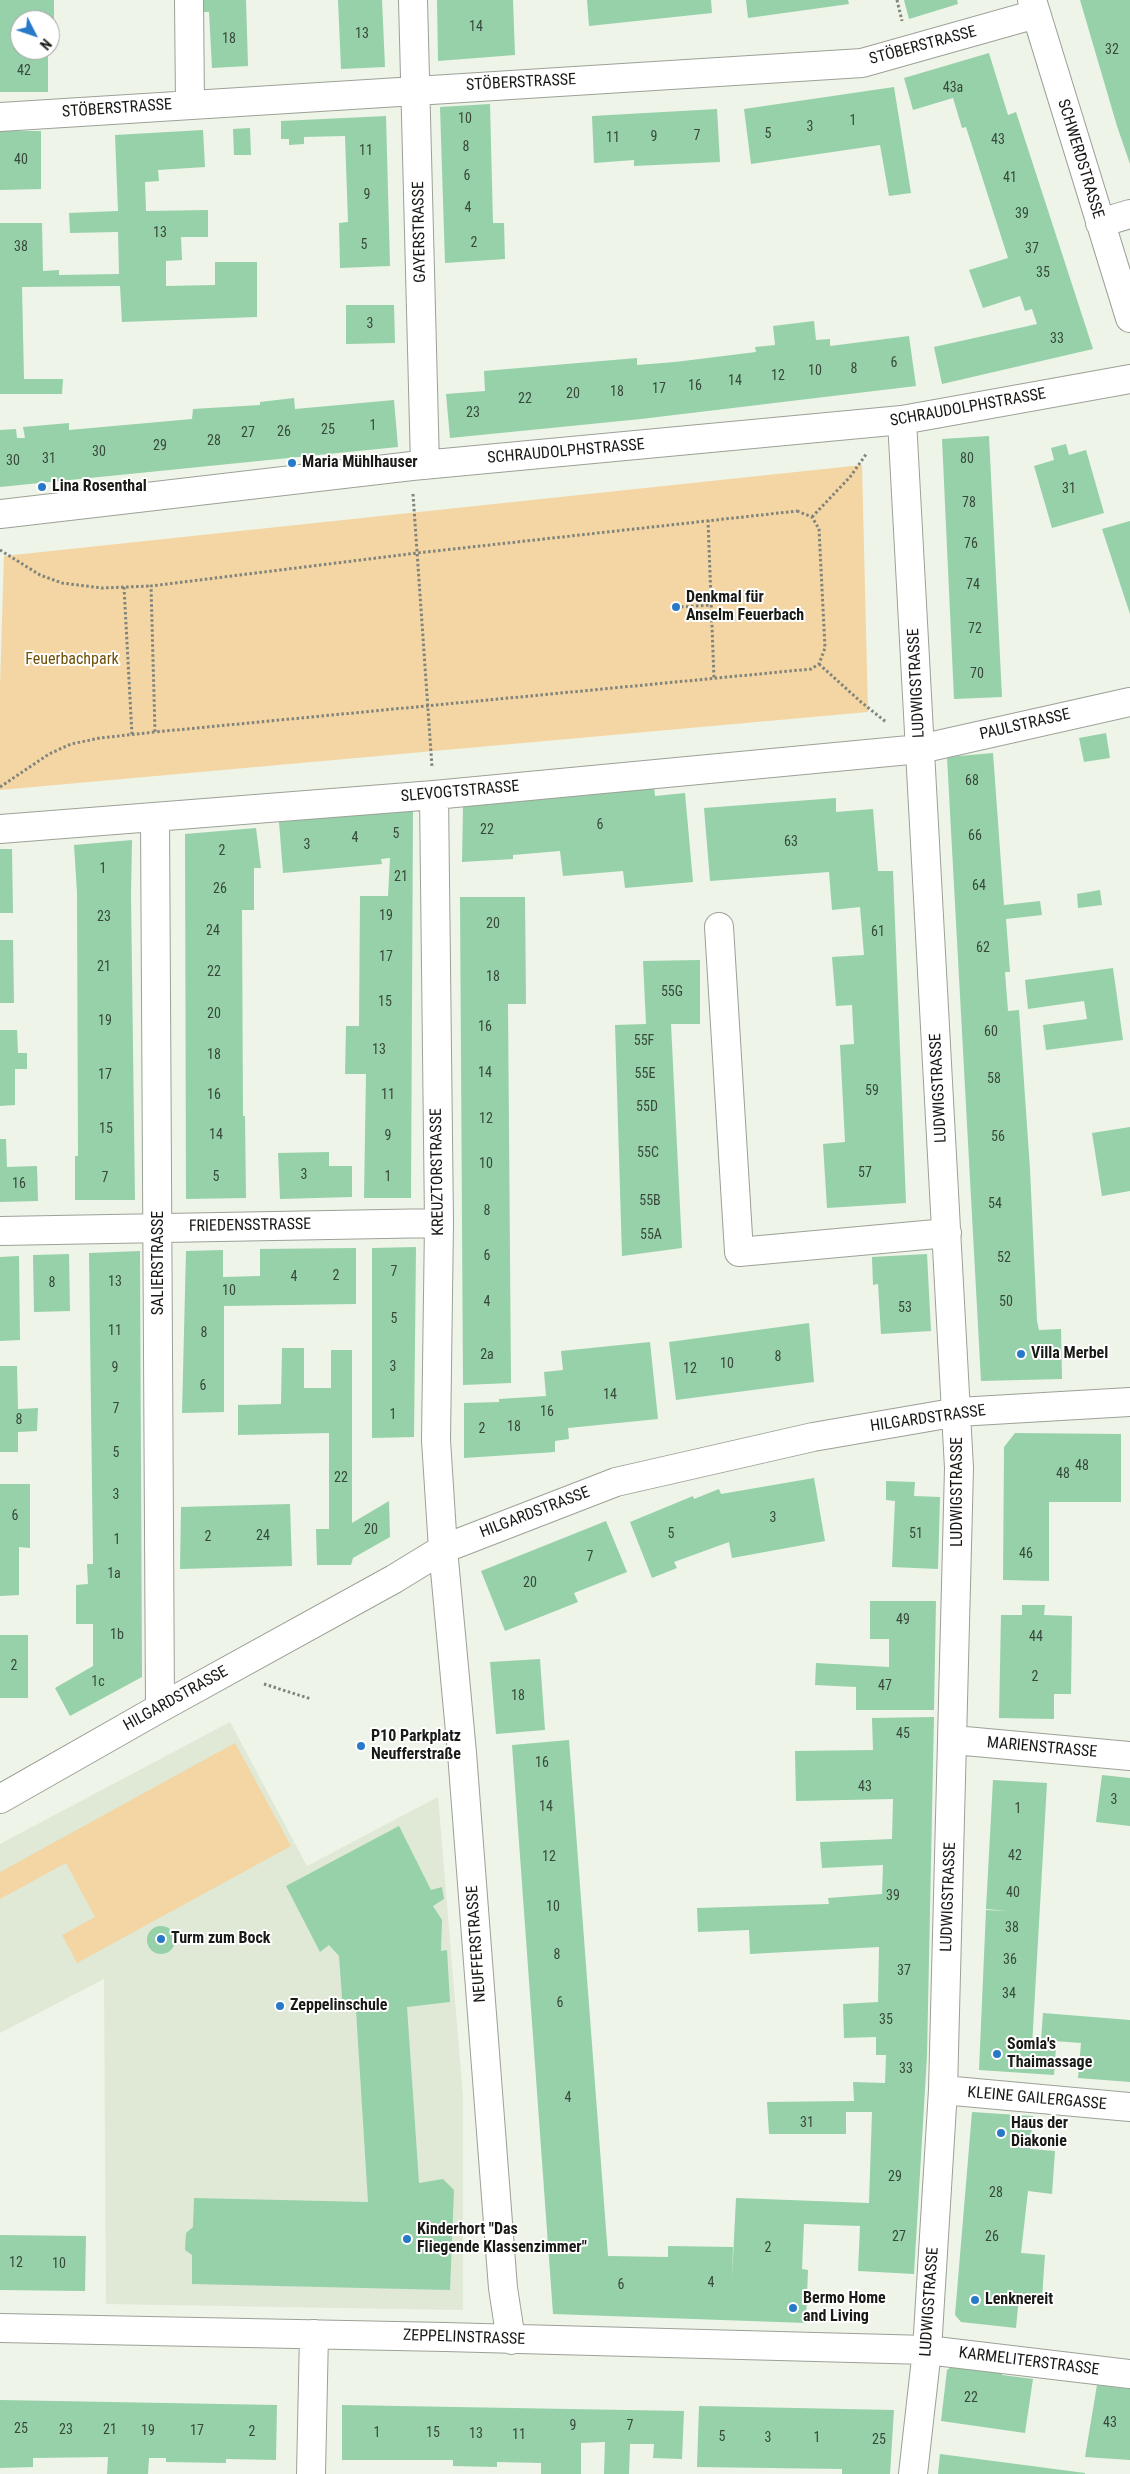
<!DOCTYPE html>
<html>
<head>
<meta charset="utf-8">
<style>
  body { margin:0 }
  #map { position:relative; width:1130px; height:2474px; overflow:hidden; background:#eef4e8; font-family:"Roboto Condensed",sans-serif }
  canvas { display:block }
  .north { position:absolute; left:10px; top:10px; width:50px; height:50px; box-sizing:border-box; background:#fff; border:1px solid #a3a3a2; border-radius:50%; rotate:131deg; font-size:14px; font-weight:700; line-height:20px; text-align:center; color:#181a16 }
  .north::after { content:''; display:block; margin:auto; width:18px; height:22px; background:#2879c8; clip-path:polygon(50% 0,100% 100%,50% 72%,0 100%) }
</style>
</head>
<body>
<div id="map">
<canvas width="1130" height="2474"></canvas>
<div class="north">N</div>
</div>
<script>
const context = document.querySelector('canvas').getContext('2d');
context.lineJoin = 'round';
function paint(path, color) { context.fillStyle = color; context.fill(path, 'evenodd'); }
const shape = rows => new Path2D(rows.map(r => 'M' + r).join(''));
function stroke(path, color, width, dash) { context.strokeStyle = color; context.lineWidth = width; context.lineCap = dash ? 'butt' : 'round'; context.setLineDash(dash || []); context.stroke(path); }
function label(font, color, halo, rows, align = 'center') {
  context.font = font + ' "Roboto Condensed",sans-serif'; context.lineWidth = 4; context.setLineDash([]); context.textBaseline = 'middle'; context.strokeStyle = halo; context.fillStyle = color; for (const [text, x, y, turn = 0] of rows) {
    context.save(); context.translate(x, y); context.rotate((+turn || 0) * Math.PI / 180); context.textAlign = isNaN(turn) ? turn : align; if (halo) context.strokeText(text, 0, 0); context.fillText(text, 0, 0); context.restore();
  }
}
const built = shape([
  [230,1722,307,1866,438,1797,463,2096,463,2310,106,2304,104,1979,0,2033,0,1844]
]);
const green = shape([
  [862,465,868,712,0,790,0,685,4,556],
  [235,1743,291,1846,77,1963,62,1935,95,1917,66,1863,0,1899,0,1872]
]);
const building = shape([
  [0,0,54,0,54,20,20,20,20,50,48,50,48,92,0,92],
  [198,0,246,0,248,66,212,68,209,12,199,12],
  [338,0,382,0,385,67,341,69],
  [437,0,513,0,515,55,438,61],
  [587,0,711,0,712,13,589,26],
  [746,0,848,0,849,4,748,18],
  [904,0,957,0,958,4,909,19],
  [1080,0,1130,0,1130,164,1117,126],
  [989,53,1008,115,1016,112,1093,349,942,384,934,347,1037,324,1032,309,1025,311,1020,296,983,308,969,270,1008,258,966,127,962,128,953,98,913,110,904,78],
  [894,87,911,193,889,196,880,145,751,164,744,109],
  [490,104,493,223,504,223,505,259,445,263,440,107],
  [717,109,720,162,634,166,634,160,594,163,592,116],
  [386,116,390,266,340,268,339,223,348,222,345,136,304,137,304,144,289,145,289,139,281,139,281,121],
  [250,128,251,155,234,155,233,129],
  [203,130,205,167,158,170,159,181,145,182,146,211,208,210,208,237,181,237,182,260,166,261,166,286,215,285,215,262,257,262,257,317,122,322,120,286,22,287,24,379,63,379,62,394,0,394,0,223,42,223,43,271,59,270,59,275,119,274,118,232,70,233,69,213,118,211,115,135],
  [0,131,41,131,41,189,0,190],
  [346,305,394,305,395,343,346,344],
  [814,321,816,340,830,339,830,346,909,336,916,386,641,419,450,438,446,394,485,391,484,371,637,358,637,365,675,362,756,352,755,347,775,345,773,326],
  [294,398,295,409,394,400,398,447,0,487,0,430,16,429,17,438,25,438,23,427,69,423,69,430,192,419,193,409,260,405,260,402],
  [989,436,1002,697,954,699,942,439],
  [1066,444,1069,455,1086,450,1104,513,1052,528,1034,466,1054,460,1051,448],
  [1130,521,1130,614,1102,529],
  [1106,733,1110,758,1084,762,1079,738],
  [993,753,1004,905,1040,901,1042,915,1006,919,1010,972,1005,972,1008,1011,1019,1010,1030,1169,1037,1321,1039,1330,1061,1329,1062,1379,981,1381,947,757],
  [654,787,655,796,685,793,693,882,625,888,623,871,563,876,560,851,513,855,513,859,462,862,463,806],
  [836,798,836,812,873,809,878,871,893,871,906,1203,827,1208,823,1144,845,1142,840,1045,854,1044,852,1005,836,1006,832,957,864,955,860,907,832,910,829,872,710,881,704,808],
  [413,809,411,1198,364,1198,366,1074,345,1074,346,1026,359,1026,360,896,388,896,390,858,381,859,382,864,283,873,279,822],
  [256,828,261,868,254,868,254,910,242,910,243,1116,245,1116,246,1198,186,1199,185,834],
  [132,840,131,894,135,1200,75,1200,75,1156,78,1156,77,893,74,845],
  [0,849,12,849,13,913,0,913],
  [1100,890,1102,905,1078,908,1077,894],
  [460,897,525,897,526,1004,508,1004,511,1383,463,1385],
  [0,940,13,940,14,1003,0,1003],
  [700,960,700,1024,671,1024,682,1248,622,1256,615,1025,646,1024,643,961],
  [1113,968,1123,1040,1046,1050,1043,1025,1087,1019,1084,1001,1028,1009,1025,980],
  [0,1030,17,1030,18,1053,27,1053,27,1069,15,1069,15,1105,0,1106],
  [1130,1127,1130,1191,1102,1196,1092,1133],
  [0,1139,6,1139,7,1167,37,1166,38,1201,0,1202],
  [329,1152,329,1166,352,1166,352,1197,280,1199,278,1153],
  [416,1247,414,1437,372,1438,372,1248],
  [356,1248,356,1304,224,1306,224,1412,182,1413,186,1251,223,1250,223,1277,260,1276,260,1249],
  [140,1251,142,1677,70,1716,55,1688,93,1666,93,1624,76,1624,76,1585,88,1584,87,1564,93,1564,89,1253],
  [69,1254,70,1311,34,1312,33,1255],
  [927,1254,931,1331,881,1334,878,1284,873,1285,872,1257],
  [19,1256,20,1340,0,1341,0,1257],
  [809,1323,814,1382,676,1400,669,1342],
  [650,1342,658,1419,568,1428,569,1439,555,1441,555,1452,464,1458,464,1403,499,1402,499,1399,546,1396,544,1372,563,1370,561,1351],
  [282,1348,304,1348,304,1388,331,1388,331,1350,352,1350,352,1523,389,1501,390,1537,353,1558,351,1565,317,1565,316,1529,329,1529,329,1433,238,1435,238,1405,281,1404],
  [0,1366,17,1366,18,1409,38,1408,37,1431,18,1432,18,1452,0,1452],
  [1015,1433,1121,1434,1121,1502,1049,1502,1049,1581,1003,1580,1004,1447],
  [814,1478,825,1541,732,1558,729,1542,674,1562,677,1568,652,1578,630,1522,693,1496,694,1499,719,1489,721,1494],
  [886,1481,915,1482,914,1496,940,1497,938,1569,892,1567,895,1501,886,1500],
  [0,1484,30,1484,30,1548,19,1547,19,1595,0,1596],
  [290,1504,292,1566,180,1569,181,1507],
  [606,1521,627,1572,574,1593,578,1602,505,1631,481,1571],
  [870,1601,936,1601,934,1710,856,1710,856,1687,815,1685,816,1663,889,1667,889,1639,870,1639],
  [1022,1605,1045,1605,1044,1615,1072,1616,1071,1694,1054,1694,1054,1719,999,1718,1001,1615,1022,1615],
  [0,1635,28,1635,28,1698,0,1698],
  [540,1659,545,1730,496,1734,490,1662],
  [934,1717,927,2056,914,2274,858,2271,860,2226,804,2224,802,2269,808,2270,806,2323,553,2314,512,1745,569,1740,608,2256,668,2257,668,2246,733,2247,732,2279,736,2198,869,2203,872,2112,846,2112,846,2134,769,2134,767,2102,854,2101,853,2082,885,2083,886,2055,876,2055,876,2037,844,2038,843,2004,878,2002,879,1947,750,1954,749,1930,698,1932,697,1908,829,1904,828,1898,882,1894,883,1865,822,1868,820,1842,892,1839,893,1799,796,1801,795,1751,873,1750,872,1718],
  [1102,1775,1130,1778,1130,1826,1096,1822],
  [993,1780,1047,1783,1032,2046,1056,2047,1054,2075,979,2070,986,1910,1008,1911,986,1909],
  [399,1826,431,1890,442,1887,444,1899,433,1906,442,1920,441,1951,447,1950,450,2002,407,2007,419,2183,443,2179,454,2190,450,2290,192,2284,192,2255,185,2250,186,2233,193,2227,194,2198,368,2202,356,2010,343,2011,339,1956,329,1945,320,1952,286,1886],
  '147 1940a14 14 0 1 1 28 0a14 14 0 1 1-28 0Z',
  [1043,2013,1130,2020,1130,2082,1078,2078,1081,2043,1041,2040],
  [972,2112,1033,2116,1030,2149,1055,2151,1052,2194,1028,2191,1021,2253,1045,2255,1042,2298,1019,2296,1016,2328,961,2322,955,2315],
  [0,2235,86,2236,85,2291,0,2290],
  [957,2363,1003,2369,1002,2375,1033,2379,1025,2433,941,2421,947,2370],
  [1097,2385,1130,2389,1130,2460,1085,2457],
  [0,2400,277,2405,276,2460,226,2459,226,2463,166,2462,166,2458,149,2458,148,2474,107,2474,108,2457,33,2458,33,2467,0,2468],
  [342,2405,684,2411,682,2459,653,2458,654,2444,630,2444,629,2474,604,2474,605,2442,581,2443,581,2474,541,2474,541,2463,497,2462,497,2467,453,2466,453,2460,342,2460],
  [699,2406,894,2410,890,2474,842,2474,842,2469,697,2467],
  [940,2454,1085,2473,1085,2474,938,2474]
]);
const path = shape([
  [897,0,902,21],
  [413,494,432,767],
  [797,511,812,517,819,529,825,648,819,664,811,669,155,732,151,586,417,553,797,511],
  [812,517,850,477,867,453],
  [708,520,714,679],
  [0,550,40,575,62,583,102,588,151,586],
  [124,587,132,735],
  [681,607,711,605],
  [819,664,861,702,886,722],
  [0,787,49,754,71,744,100,738,155,732],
  [264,1684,311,1699]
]);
const minor = shape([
  [189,0,190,104],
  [413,0,425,465],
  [1032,0,1130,318],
  [0,117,862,63,1036,14],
  [1100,223,1130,214],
  [902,420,959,1468,943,2090,927,2350,913,2474],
  [0,514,412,466,902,420,1130,379],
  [434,795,439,1223,436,1440,443,1549,462,1753,503,2288,511,2340],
  [155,818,160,1708],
  [0,829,434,795,920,749,1130,702],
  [719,927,739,1252,947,1233],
  [0,1231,439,1223],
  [954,1740,1130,1756],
  [0,1799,160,1708,394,1579,443,1549,616,1482,813,1437,958,1412,1130,1402],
  [943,2090,1130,2107],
  [0,2328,445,2337,927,2350,1130,2374],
  [311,2474,314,2334]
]);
const markers = [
  [292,463,5,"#2879c8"],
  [42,487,5,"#2879c8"],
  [676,607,5,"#2879c8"],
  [1021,1354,5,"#2879c8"],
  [361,1746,5,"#2879c8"],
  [161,1939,5,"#2879c8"],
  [280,2006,5,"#2879c8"],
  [997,2054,5,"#2879c8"],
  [1001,2133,5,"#2879c8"],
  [407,2239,5,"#2879c8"],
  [975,2300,5,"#2879c8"],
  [793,2308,5,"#2879c8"]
];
const numberNames = [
  ["14",476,27],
  ["13",362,34],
  ["18",229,39],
  ["32",1112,50],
  ["42",24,71],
  ["43a",953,88],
  ["10",465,119],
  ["1",853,121],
  ["3",810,127],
  ["5",768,134],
  ["7",697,136],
  ["9",654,137],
  ["11",613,138],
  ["43",998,140],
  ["8",466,147],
  ["11",366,151],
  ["40",21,160],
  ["6",467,176],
  ["41",1010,178],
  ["9",367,195],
  ["4",468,208],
  ["39",1022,214],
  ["13",160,233],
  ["2",474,243],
  ["5",364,245],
  ["38",21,247],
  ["37",1032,249],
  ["35",1043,273],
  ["3",370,324],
  ["33",1057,339],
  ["6",894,363],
  ["8",854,369],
  ["10",815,371],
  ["12",778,376],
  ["14",735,381],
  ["16",695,386],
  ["17",659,389],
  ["18",617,392],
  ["20",573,394],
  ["22",525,399],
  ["23",473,413],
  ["1",373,426],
  ["25",328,430],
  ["26",284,432],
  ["27",248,433],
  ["28",214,441],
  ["29",160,446],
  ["30",99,452],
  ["31",49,459],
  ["80",967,459],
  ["30",13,461],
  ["31",1069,489],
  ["78",969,503],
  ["76",971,544],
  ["74",973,585],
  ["72",975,629],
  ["70",977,674],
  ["68",972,781],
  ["6",600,825],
  ["22",487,830],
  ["5",396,834],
  ["66",975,836],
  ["4",355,838],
  ["63",791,842],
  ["3",307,845],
  ["2",222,851],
  ["1",103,869],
  ["21",401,877],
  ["64",979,886],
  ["26",220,889],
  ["19",386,916],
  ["23",104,917],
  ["20",493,924],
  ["24",213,931],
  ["61",878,932],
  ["62",983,948],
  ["17",386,957],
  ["21",104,967],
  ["22",214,972],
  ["18",493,977],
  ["55G",672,992],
  ["15",385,1002],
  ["20",214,1014],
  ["19",105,1021],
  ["16",485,1027],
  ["60",991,1032],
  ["55F",644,1041],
  ["13",379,1050],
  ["18",214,1055],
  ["14",485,1073],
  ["55E",645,1074],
  ["17",105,1075],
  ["58",994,1079],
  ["59",872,1091],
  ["16",214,1095],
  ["11",388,1095],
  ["55D",647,1107],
  ["12",486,1119],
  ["15",106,1129],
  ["14",216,1135],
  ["9",388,1136],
  ["56",998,1137],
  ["55C",648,1153],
  ["10",486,1164],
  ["57",865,1173],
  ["3",304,1175],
  ["5",216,1177],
  ["1",388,1177],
  ["7",105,1178],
  ["16",19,1184],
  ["55B",650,1201],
  ["54",995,1204],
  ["8",487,1211],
  ["55A",651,1235],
  ["6",487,1256],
  ["52",1004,1258],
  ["7",394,1272],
  ["2",336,1276],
  ["4",294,1277],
  ["13",115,1282],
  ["8",52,1283],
  ["10",229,1291],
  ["4",487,1302],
  ["50",1006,1302],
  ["53",905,1308],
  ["5",394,1319],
  ["11",115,1331],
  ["8",204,1333],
  ["2a",487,1355],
  ["8",778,1357],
  ["10",727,1364],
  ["3",393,1367],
  ["9",115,1368],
  ["12",690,1369],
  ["6",203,1386],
  ["14",610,1395],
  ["7",116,1409],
  ["16",547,1412],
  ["1",393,1415],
  ["8",19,1420],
  ["18",514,1427],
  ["2",482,1429],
  ["5",116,1453],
  ["48",1082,1466],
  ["48",1063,1474],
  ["22",341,1478],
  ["3",116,1495],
  ["6",15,1516],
  ["3",773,1518],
  ["20",371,1530],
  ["5",671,1534],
  ["51",916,1534],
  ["24",263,1536],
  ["2",208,1537],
  ["1",117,1540],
  ["46",1026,1554],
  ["7",590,1557],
  ["1a",114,1574],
  ["20",530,1583],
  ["49",903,1620],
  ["1b",117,1635],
  ["44",1036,1637],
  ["2",14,1666],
  ["2",1035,1677],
  ["1c",98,1682],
  ["47",885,1686],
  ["18",518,1696],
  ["45",903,1734],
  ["16",542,1763],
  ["43",865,1787],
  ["3",1114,1800],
  ["14",546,1807],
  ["1",1018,1809],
  ["42",1015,1856],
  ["12",549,1857],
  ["40",1013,1893],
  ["39",893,1896],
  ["10",553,1907],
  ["38",1012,1928],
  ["8",557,1955],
  ["36",1010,1960],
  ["37",904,1971],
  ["34",1009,1994],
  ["6",560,2003],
  ["35",886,2020],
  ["33",906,2069],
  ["4",568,2098],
  ["31",807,2123],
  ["29",895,2177],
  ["28",996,2193],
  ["27",899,2237],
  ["26",992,2237],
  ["2",768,2248],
  ["12",16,2263],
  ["10",59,2264],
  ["4",711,2283],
  ["6",621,2285],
  ["22",971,2398],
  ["43",1110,2423],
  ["9",573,2426],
  ["7",630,2426],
  ["25",21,2429],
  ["23",66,2430],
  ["21",110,2430],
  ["19",148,2431],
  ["17",197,2431],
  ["2",252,2432],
  ["1",377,2433],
  ["15",433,2433],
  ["13",476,2434],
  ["11",519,2435],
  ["5",722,2437],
  ["3",768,2438],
  ["1",817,2438],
  ["25",879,2440]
];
const streetNames = [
  ["STÖBERSTRASSE",923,46,-15],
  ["STÖBERSTRASSE",521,83,-3],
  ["STÖBERSTRASSE",117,109,-4],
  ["SCHWERDSTRASSE",1080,159,73],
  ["GAYERSTRASSE",420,232,-91],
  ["SCHRAUDOLPHSTRASSE",968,408,-10],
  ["SCHRAUDOLPHSTRASSE",566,452,-5],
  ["LUDWIGSTRASSE",917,683,-93],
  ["PAULSTRASSE",1025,725,-13],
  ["SLEVOGTSTRASSE",460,792,-5],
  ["LUDWIGSTRASSE",939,1088,-93],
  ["KREUZTORSTRASSE",438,1172,-91],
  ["FRIEDENSSTRASSE",250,1226,-1],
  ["SALIERSTRASSE",159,1263,-90],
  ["HILGARDSTRASSE",928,1419,-8],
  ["LUDWIGSTRASSE",958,1492,-90],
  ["HILGARDSTRASSE",535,1513,-21],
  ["HILGARDSTRASSE",176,1699,-29],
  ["MARIENSTRASSE",1042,1748,5],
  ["LUDWIGSTRASSE",949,1897,-88],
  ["NEUFFERSTRASSE",477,1944,-94],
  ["KLEINE GAILERGASSE",1037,2099,5],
  ["LUDWIGSTRASSE",930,2302,-86],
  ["ZEPPELINSTRASSE",464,2338,2],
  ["KARMELITERSTRASSE",1029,2362,7]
];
const poiNames = [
  ["Maria Mühlhauser",302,463],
  ["Lina Rosenthal",52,487],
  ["Denkmal für",686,598],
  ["Anselm Feuerbach",686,616],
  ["Villa Merbel",1031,1354],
  ["P10 Parkplatz",371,1737],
  ["Neufferstraße",371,1755],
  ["Turm zum Bock",171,1939],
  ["Zeppelinschule",290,2006],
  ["Somla's",1007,2045],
  ["Thaimassage",1007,2063],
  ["Haus der",1011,2124],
  ["Diakonie",1011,2142],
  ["Kinderhort \"Das",417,2230],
  ["Fliegende Klassenzimmer\"",417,2248],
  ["Bermo Home",803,2299],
  ["and Living",803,2317],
  ["Lenknereit",985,2300]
];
const parkNames = [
  ["Feuerbachpark",72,660]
];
paint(built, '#dfe9d6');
paint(green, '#f3d6a4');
paint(building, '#96d1a9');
stroke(minor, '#9ca197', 30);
stroke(path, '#80847c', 3, [2.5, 2.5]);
stroke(minor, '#fff', 28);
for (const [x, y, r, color] of markers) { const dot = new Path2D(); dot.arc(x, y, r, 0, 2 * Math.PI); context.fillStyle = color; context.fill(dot); stroke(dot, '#fff', 2); }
label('14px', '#38483b', null, numberNames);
label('16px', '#181a16', '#fff', streetNames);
label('bold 16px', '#181a16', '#fff', poiNames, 'left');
label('16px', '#6f5007', '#fff', parkNames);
</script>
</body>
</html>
